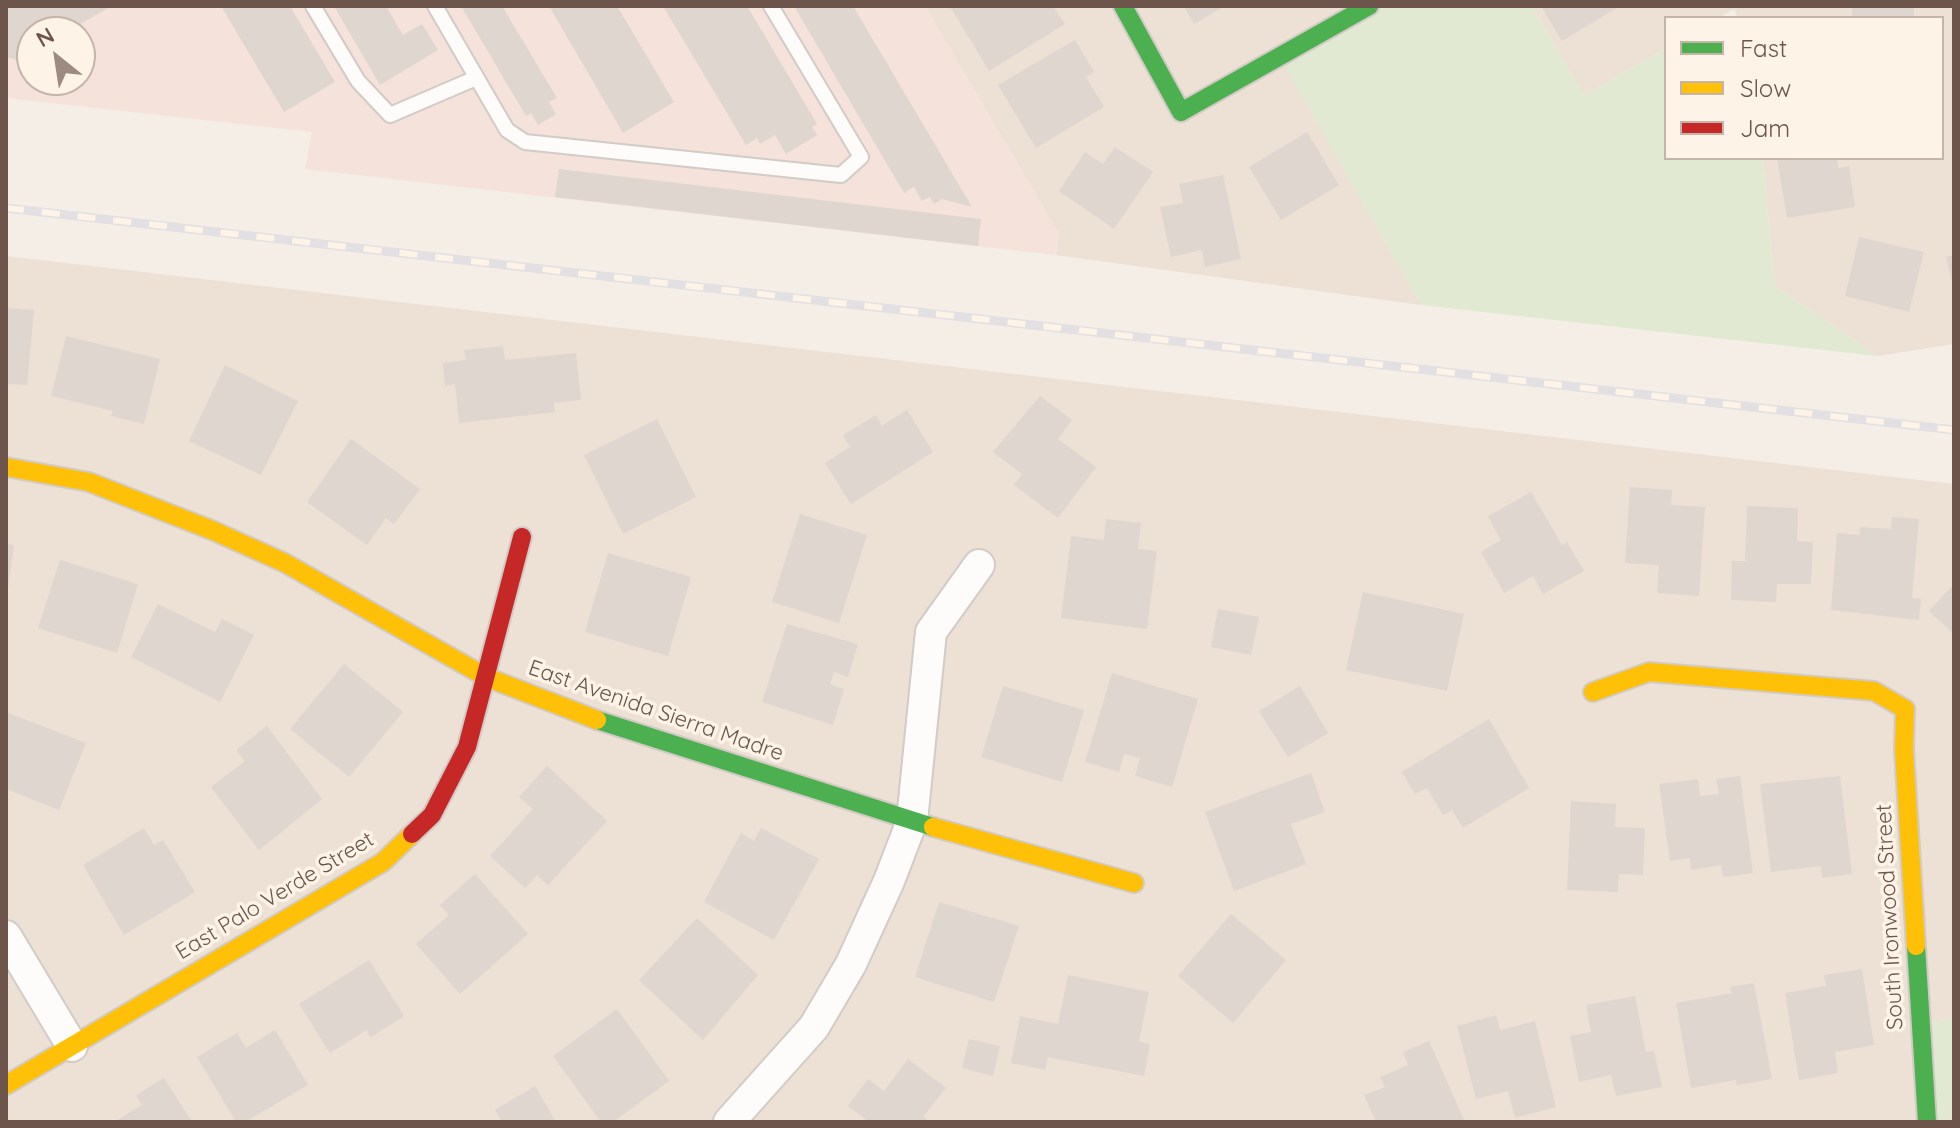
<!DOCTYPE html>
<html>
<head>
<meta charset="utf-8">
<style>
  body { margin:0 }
  #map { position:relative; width:1960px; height:1128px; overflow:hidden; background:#f4eee7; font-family:Quicksand,sans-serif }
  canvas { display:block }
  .frame { position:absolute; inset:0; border:8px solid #6e554b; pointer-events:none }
  .legend { position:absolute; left:1664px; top:16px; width:280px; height:144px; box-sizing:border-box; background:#fdf3e7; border:2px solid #c4b4a9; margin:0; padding:10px 14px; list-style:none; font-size:24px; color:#6e554b }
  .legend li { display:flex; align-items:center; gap:16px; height:40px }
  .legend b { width:40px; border:2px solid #c4b4a9 }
  .north { position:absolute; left:16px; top:16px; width:80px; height:80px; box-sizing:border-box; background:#fdf3e7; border:2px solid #c4b4a9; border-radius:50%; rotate:330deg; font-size:22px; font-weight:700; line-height:32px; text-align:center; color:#6e554b }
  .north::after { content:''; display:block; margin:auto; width:28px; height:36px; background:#9d8b82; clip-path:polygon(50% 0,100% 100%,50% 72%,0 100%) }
</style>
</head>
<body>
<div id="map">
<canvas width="1960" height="1128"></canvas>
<div class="frame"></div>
<ul class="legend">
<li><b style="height:10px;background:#4caf50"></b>Fast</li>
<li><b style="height:10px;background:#ffc107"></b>Slow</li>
<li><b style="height:10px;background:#c62828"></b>Jam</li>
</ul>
<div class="north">N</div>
</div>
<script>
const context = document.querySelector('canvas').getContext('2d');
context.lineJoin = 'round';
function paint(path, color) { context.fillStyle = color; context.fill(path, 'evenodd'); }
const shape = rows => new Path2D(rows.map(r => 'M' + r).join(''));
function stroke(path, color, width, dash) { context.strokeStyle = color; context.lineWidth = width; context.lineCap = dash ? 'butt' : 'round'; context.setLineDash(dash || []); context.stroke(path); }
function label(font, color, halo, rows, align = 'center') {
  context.font = font + ' Quicksand,sans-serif'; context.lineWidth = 7; context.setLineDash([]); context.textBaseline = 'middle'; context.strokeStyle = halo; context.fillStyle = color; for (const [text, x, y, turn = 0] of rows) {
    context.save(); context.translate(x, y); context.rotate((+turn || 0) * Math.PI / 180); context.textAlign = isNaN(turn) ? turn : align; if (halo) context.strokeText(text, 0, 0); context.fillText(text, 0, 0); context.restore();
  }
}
const residential = shape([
  [925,6,1369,6,1281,58,1421,305,1056,255,1059,234],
  [1532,6,1954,6,1954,344,1877,356,1774,285,1763,158,1942,158,1942,18,1738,18,1734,9,1718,18,1666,18,1666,48,1584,96],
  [6,256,1954,484,1954,1019,1920,1023,1927,1122,6,1122]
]);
const commercial = shape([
  [6,6,925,6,1059,234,1055,255,305,169,312,132,6,98],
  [32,32,80,32,80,80,32,80]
]);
const green = shape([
  [1369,6,1532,6,1584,96,1666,48,1666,158,1763,158,1774,285,1877,356,1421,305,1280,58],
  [1954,1019,1954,1122,1927,1122,1920,1023]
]);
const building = shape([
  [6,6,112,6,66,32,32,32,32,51,17,60,6,57],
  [221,6,290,6,335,82,284,112],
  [334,6,386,6,403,35,422,24,438,50,380,85],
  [461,6,502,6,557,98,549,102,556,114,538,125,531,113,526,116],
  [549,6,617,6,674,102,623,133],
  [663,6,747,6,817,124,812,127,817,135,786,154,775,135,760,144,757,138,746,145],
  [794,6,853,6,972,207,942,199,934,204,930,197,922,201,914,187,904,193],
  [954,6,1053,6,1065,24,989,71,951,8],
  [1184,6,1225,6,1194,24],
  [1541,6,1620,6,1562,41],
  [1852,6,1914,6,1914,18,1852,18],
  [1075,40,1094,72,1086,77,1104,107,1036,148,998,85],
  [1307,132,1339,185,1281,220,1249,167],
  [1115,147,1153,172,1114,229,1059,191,1085,152,1103,164],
  [1777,158,1837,158,1838,168,1849,166,1855,207,1787,218],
  [559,169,981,219,978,246,555,197],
  [1223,175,1241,259,1205,267,1202,250,1171,257,1160,207,1183,203,1179,184],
  [1859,237,1924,252,1909,312,1845,296],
  [1954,255,1954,286,1953,286,1946,257],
  [6,308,34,310,27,385,6,384],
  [66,336,160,359,144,424,111,416,113,411,51,396],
  [503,346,505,360,576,353,581,400,554,403,555,412,459,423,455,384,445,386,443,363,466,360,464,350],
  [225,365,298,401,261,475,189,441],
  [1040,396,1072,420,1058,439,1096,467,1058,518,1014,485,1022,474,993,452],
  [907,410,933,452,851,504,825,463,850,447,843,435,876,415,882,426],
  [657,419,696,497,623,534,584,455],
  [351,439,420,489,394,524,386,518,367,545,307,502],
  [1630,487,1672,490,1671,505,1705,507,1699,596,1657,593,1659,565,1625,563],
  [1531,492,1562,545,1567,542,1584,571,1543,594,1533,576,1504,593,1481,552,1501,540,1488,516],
  [1747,506,1798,508,1797,541,1813,542,1811,584,1777,584,1776,602,1731,600,1732,561,1745,561],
  [800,514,867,535,839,623,772,602],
  [1892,517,1919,519,1912,598,1921,599,1919,620,1831,610,1837,533,1860,535,1860,527,1891,529],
  [1106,519,1141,523,1138,549,1157,551,1147,629,1061,618,1071,536,1104,540],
  [6,544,14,545,8,588,6,588],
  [608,553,691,577,668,656,585,632],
  [60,560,138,584,117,653,38,628],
  [1954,584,1954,632,1953,633,1929,611],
  [1363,592,1464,614,1447,691,1346,670],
  [158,604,215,632,222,619,254,635,220,702,131,657],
  [1218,609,1259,617,1251,655,1211,647],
  [787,624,858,644,848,677,834,672,830,684,844,689,833,725,762,702],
  [344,664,403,712,349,777,290,729],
  [1112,673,1198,699,1172,787,1135,776,1140,758,1124,754,1119,772,1085,762],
  [1003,686,1084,710,1062,782,981,757],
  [1300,686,1328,733,1288,757,1259,711],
  [6,712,86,743,59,810,6,789],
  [1489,719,1529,788,1463,828,1452,810,1443,815,1427,788,1415,794,1402,772],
  [267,726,322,799,259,850,211,787,245,761,236,750],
  [547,766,607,821,548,885,537,875,525,888,490,856,533,809,519,797],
  [1311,773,1325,812,1291,824,1306,864,1234,891,1205,812],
  [1740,776,1753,873,1723,877,1721,865,1691,870,1690,858,1670,861,1659,784,1698,779,1700,796,1719,794,1716,779],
  [1840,776,1852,874,1822,878,1821,866,1771,872,1760,784],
  [1571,801,1616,804,1615,827,1645,828,1643,875,1619,874,1618,892,1567,890],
  [144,828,154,845,163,840,195,892,124,935,83,865],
  [761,828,819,859,774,940,704,902,741,833,754,841],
  [475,874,528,934,460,994,416,944,449,915,440,905],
  [939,902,1019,926,994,1002,915,977],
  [1231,914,1286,960,1233,1023,1178,976],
  [697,918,758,975,703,1040,639,980],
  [369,960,404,1016,371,1037,366,1030,330,1053,299,1004],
  [1862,969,1874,1045,1835,1052,1838,1073,1799,1080,1785,993,1826,986,1824,975],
  [1068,975,1149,992,1139,1041,1150,1044,1144,1076,1048,1057,1045,1070,1011,1063,1020,1016,1058,1024],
  [1754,983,1772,1079,1737,1085,1736,1080,1691,1088,1676,1003,1732,993,1730,987],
  [1635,996,1646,1052,1654,1051,1662,1087,1616,1096,1611,1075,1579,1082,1570,1036,1591,1032,1586,1005],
  [617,1009,669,1081,613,1122,601,1122,553,1056],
  [1496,1015,1500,1030,1535,1021,1556,1107,1515,1118,1508,1091,1476,1099,1457,1026],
  [275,1030,308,1085,245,1122,236,1122,197,1057,237,1033,246,1048],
  [969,1039,1000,1046,993,1076,962,1068],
  [1429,1041,1465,1122,1376,1122,1364,1095,1385,1087,1380,1077,1408,1065,1403,1052],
  [908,1059,946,1088,923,1117,930,1122,869,1122,848,1106,868,1079,884,1091],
  [164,1078,192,1122,114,1122,142,1105,136,1095],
  [535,1086,556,1122,502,1122,495,1110]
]);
const lane = shape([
  [313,6,358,81,390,115,476,78],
  [435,6,507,130,525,142,841,175,861,157,771,6]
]);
const street = shape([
  [6,936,72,1046],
  [729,1122,814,1027,851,964,889,881,912,821,931,632,979,565]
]);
const fast = shape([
  [1123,6,1181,112,1369,6],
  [597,720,933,827],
  [1916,946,1927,1122]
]);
const slow = shape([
  [6,467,89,482,214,531,285,563,486,677,597,720],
  [1593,692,1649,672,1874,691,1905,709,1904,750,1916,946],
  [933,827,1134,883],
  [6,1085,383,862,412,834]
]);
const jam = shape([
  [412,834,432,815,467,747,522,537]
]);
const rail = shape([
  [6,208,1954,430]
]);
const streetNames = [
  ["East Avenida Sierra Madre",656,711,19],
  ["East Palo Verde Street",275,896,-31],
  ["South Ironwood Street",1890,917,-93]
];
paint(residential, '#ede0d5');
paint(commercial, '#f4e2db');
paint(green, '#e2e9d3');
paint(building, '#e0d6d0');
stroke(lane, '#d2cbc6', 18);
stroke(street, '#d2cbc6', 34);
stroke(fast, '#d2cac4', 22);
stroke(slow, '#d2cac4', 22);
stroke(jam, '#d2cac4', 22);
stroke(lane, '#fdfcfb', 14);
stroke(street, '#fdfcfb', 30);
stroke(fast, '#4caf50', 18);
stroke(slow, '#ffc107', 18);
stroke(jam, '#c62828', 18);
stroke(rail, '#e3e0e3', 9);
stroke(rail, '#fdf3e7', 6, [18]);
label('22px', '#6e554b', '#fdf3e7', streetNames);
</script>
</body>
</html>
